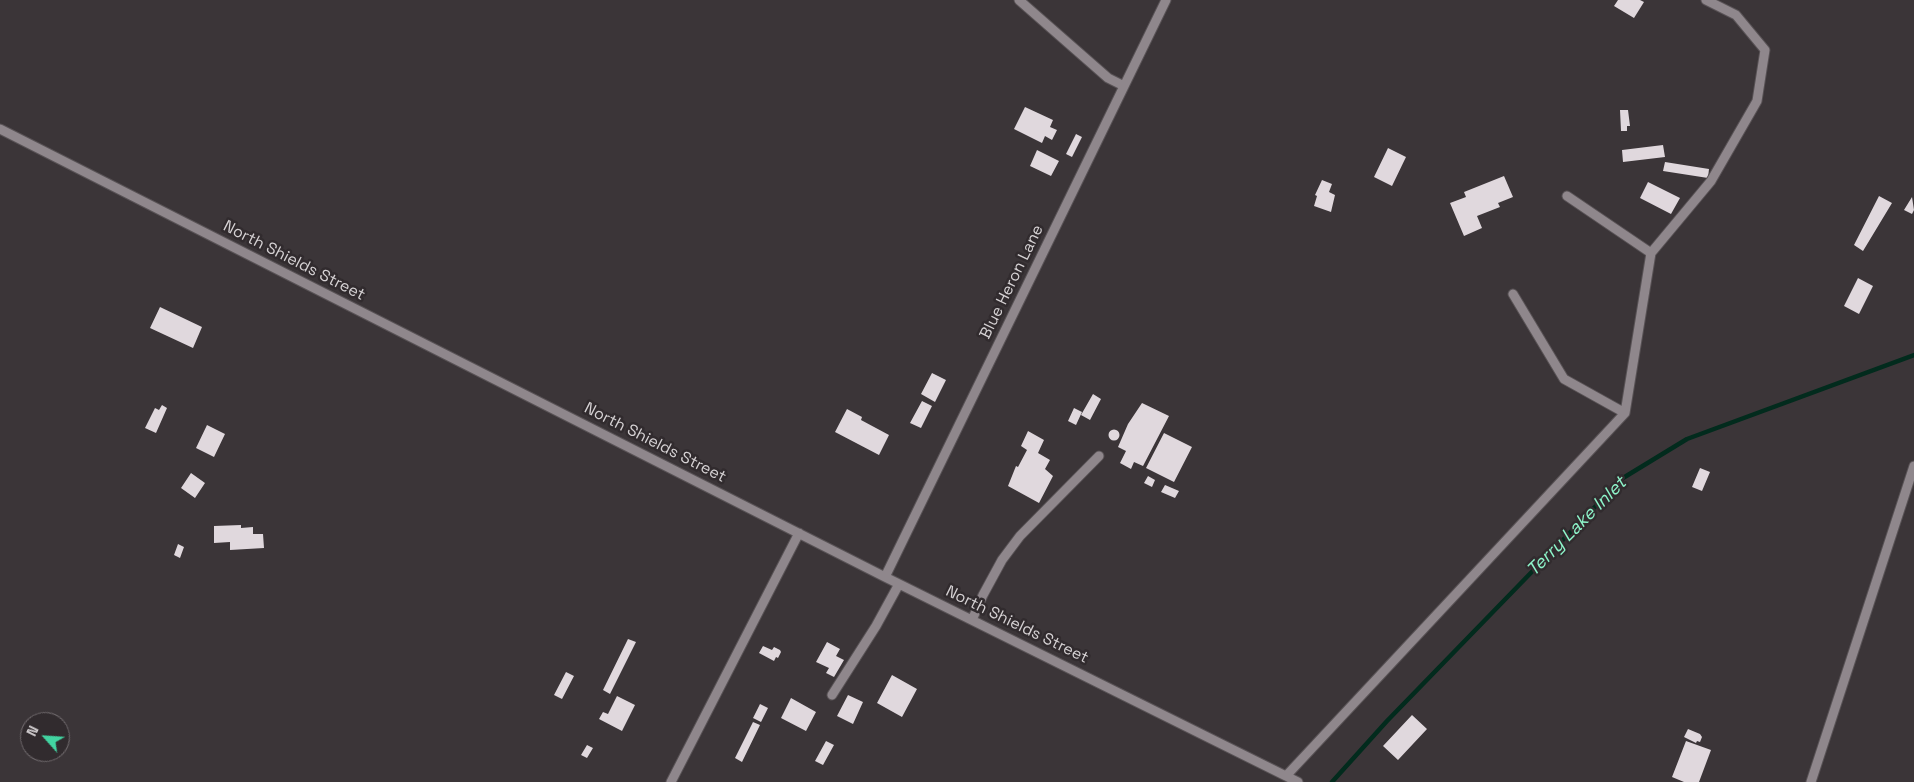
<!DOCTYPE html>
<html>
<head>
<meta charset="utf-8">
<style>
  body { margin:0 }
  #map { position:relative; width:1914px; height:782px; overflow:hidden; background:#3b3538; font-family:"Space Grotesk",sans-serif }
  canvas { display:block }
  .north { position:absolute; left:20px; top:712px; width:50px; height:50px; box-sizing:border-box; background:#312b2e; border:1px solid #736d70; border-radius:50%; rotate:296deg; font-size:14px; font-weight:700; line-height:20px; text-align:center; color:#d5d1d3 }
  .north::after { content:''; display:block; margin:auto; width:18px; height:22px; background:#42d4a1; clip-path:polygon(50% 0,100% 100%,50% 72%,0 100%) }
</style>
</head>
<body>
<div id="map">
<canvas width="1914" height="782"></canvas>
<div class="north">N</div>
</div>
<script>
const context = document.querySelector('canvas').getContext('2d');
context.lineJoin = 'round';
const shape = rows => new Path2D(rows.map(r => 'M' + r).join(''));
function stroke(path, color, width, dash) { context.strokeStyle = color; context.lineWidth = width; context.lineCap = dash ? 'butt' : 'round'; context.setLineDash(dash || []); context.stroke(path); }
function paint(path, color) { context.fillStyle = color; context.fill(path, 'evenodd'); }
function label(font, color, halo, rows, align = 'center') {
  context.font = font + ' "Space Grotesk",sans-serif'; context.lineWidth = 5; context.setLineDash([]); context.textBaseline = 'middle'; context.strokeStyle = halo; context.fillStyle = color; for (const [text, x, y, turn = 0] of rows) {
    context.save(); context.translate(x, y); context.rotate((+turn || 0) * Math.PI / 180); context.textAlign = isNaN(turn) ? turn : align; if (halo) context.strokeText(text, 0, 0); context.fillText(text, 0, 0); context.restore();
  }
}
const stream = shape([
  [1332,782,1387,721,1623,478,1687,439,1914,355]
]);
const building = shape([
  [1618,0,1640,0,1644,2,1634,18,1614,6],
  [1025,107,1053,120,1050,127,1057,130,1052,140,1045,136,1042,143,1014,129],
  [1620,110,1628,110,1630,126,1627,126,1627,131,1621,131],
  [1076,134,1082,137,1072,157,1066,154],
  [1663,145,1665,157,1623,162,1622,150],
  [1388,148,1406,157,1392,186,1374,177],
  [1037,150,1059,161,1051,176,1030,166],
  [1665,162,1709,169,1708,178,1663,171],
  [1504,176,1513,197,1498,203,1500,207,1477,216,1482,228,1464,236,1450,203,1466,197,1464,192],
  [1322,180,1332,184,1329,192,1335,195,1331,212,1314,206,1317,196,1315,195],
  [1648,182,1680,198,1671,214,1640,198],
  [1879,196,1892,203,1863,251,1854,245],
  [1912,197,1914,210,1912,214,1904,210],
  [1858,278,1873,286,1859,314,1844,306],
  [160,307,202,327,193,348,150,328],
  [932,373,946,380,935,402,921,394],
  [1093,394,1101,399,1090,420,1081,415],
  [922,401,932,406,921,428,910,423],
  [1142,403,1169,416,1143,466,1134,462,1131,469,1120,463,1126,451,1118,447,1128,424],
  [162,405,167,408,156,433,145,428,155,408,159,410],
  [1074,408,1082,412,1076,425,1068,421],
  [847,409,862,417,861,420,889,435,879,455,835,432],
  [207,425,225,434,214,457,196,448],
  '1108.5 435a5.5 5.5 0 1 1 11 0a5.5 5.5 0 1 1-11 0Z',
  [1028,431,1044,440,1038,453,1050,460,1045,469,1053,476,1039,503,1008,486,1016,466,1018,467,1027,450,1021,446],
  [1164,433,1192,447,1174,482,1146,468],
  [1700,468,1710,472,1702,491,1692,487],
  [191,473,205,483,195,498,181,488],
  [1148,476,1155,480,1152,487,1144,483],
  [1165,485,1179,491,1175,498,1161,492],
  [241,525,241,528,253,527,253,534,263,534,264,548,230,550,230,542,214,543,214,526],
  [178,544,184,547,180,558,174,555],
  [628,639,636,642,610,694,603,690],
  [827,642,840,649,836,656,844,660,834,677,826,673,829,668,816,662],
  [763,646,772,650,774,647,780,650,781,652,778,658,776,657,774,661,759,653],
  [566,672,574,676,562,699,554,695],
  [892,675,917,689,902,717,877,703],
  [848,695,863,702,853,724,837,716],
  [617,696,635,705,622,731,599,719,603,712,608,714],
  [791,698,816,712,806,731,781,718],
  [760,704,768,708,761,722,753,718],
  [1412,715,1427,729,1398,760,1383,746],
  [753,722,760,725,742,762,735,758],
  [1688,729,1700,734,1702,737,1700,742,1697,741,1696,743,1684,737],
  [826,741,834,745,823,765,815,761],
  [1686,741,1711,750,1699,782,1684,782,1672,777],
  [587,745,593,748,587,758,581,755]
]);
const minor = shape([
  [1019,0,1108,78,1124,86],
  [0,129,885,577,1298,782],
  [1567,196,1651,253],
  [1513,294,1564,379,1625,413],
  [885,577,1166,0],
  [972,620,983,595,1002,560,1020,536,1099,456],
  [832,695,876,626,899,584],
  [1286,776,1625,413,1651,253,1711,181,1757,101,1765,50,1736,15,1706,0],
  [671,782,799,533],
  [1811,782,1914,466]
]);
const streetNames = [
  ["North Shields Street",294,261,27],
  ["Blue Heron Lane",1012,282,-64],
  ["North Shields Street",655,443,27],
  ["North Shields Street",1017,625,26]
];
const waterNames = [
  ["Terry Lake Inlet",1577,527,-45]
];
stroke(stream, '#022b1d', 4.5);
paint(building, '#e0d8dd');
stroke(minor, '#585255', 11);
stroke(minor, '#8f878c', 9);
label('16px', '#d5d1d3', '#312b2e', streetNames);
label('italic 18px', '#8ef6cb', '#312b2e', waterNames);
</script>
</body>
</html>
